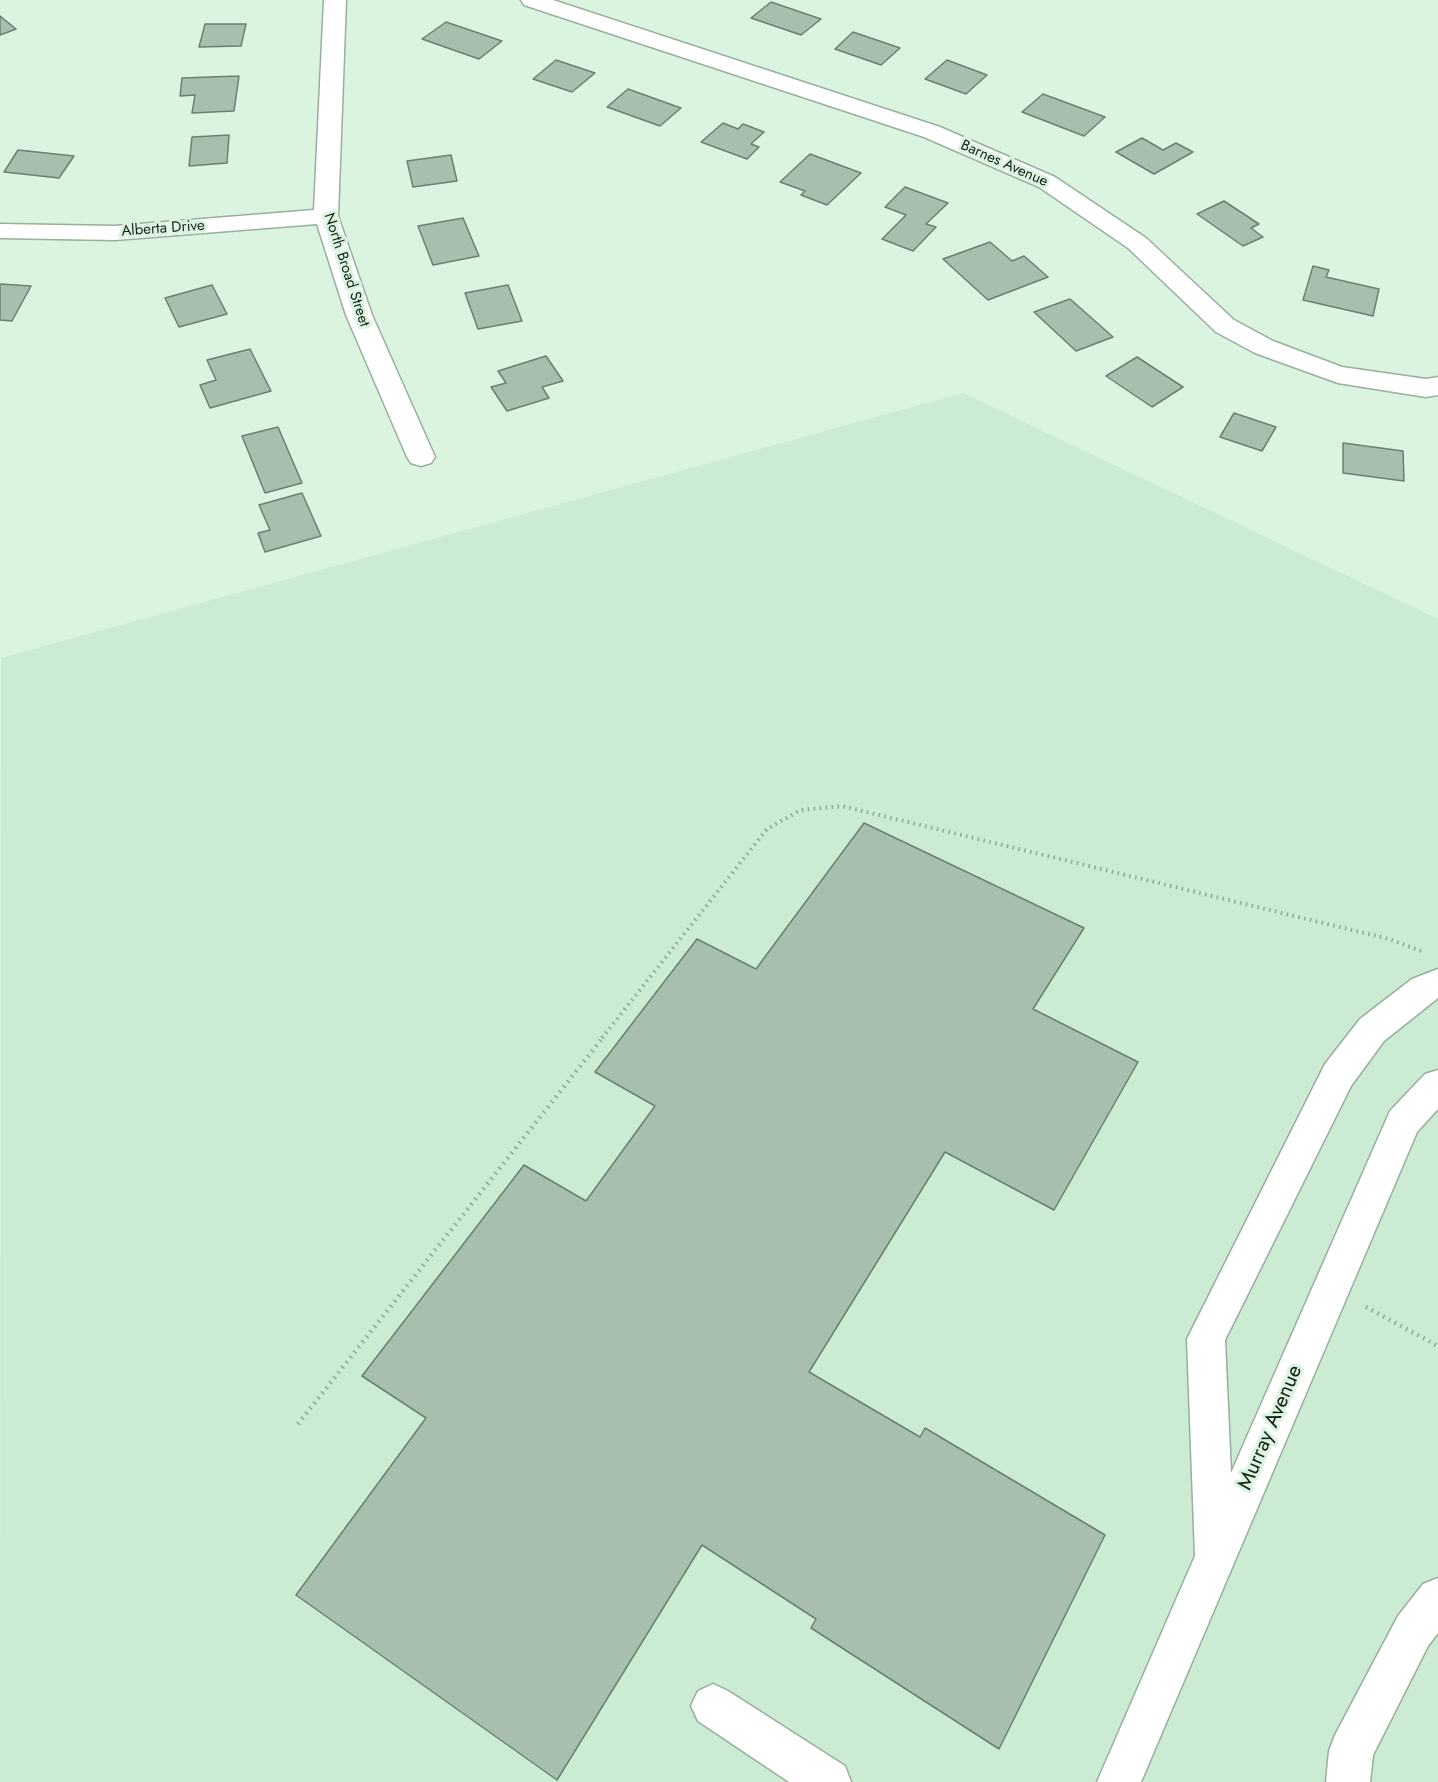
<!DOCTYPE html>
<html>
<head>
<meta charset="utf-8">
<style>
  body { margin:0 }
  canvas { display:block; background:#dbf4e0 }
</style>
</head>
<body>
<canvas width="1438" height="1782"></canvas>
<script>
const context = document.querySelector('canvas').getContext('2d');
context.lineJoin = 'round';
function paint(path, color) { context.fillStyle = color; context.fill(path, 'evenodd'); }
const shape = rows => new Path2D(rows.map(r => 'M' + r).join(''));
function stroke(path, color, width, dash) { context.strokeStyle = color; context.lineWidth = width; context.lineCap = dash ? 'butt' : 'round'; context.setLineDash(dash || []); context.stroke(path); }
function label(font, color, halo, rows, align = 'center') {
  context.font = font + ' Jost,sans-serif'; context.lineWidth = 6; context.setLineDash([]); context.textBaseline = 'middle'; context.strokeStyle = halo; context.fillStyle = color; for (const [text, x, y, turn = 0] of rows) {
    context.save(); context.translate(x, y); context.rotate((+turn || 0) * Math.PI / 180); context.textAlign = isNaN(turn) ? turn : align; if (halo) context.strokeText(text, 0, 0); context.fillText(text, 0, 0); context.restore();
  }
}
const built = shape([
  [963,393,1438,619,1438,1782,0,1782,1,658]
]);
const building = shape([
  [771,2,821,19,801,35,751,18,771,2],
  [0,16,16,29,0,35,0,16],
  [446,22,502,41,479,59,422,39,446,22],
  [205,24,246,24,241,46,199,47,205,24],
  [853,32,900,48,881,65,835,49,853,32],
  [556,60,595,73,572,92,533,79,556,60],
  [947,60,987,75,966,94,925,79,947,60],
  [239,76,234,111,192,113,195,95,180,96,182,78,239,76],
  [628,89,681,108,660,126,607,107,628,89],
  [1043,94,1105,117,1084,136,1022,112,1043,94],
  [723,123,738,129,743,124,764,132,751,144,759,147,747,159,701,142,723,123],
  [229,135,227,163,189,166,192,137,229,135],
  [1142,138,1163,150,1176,143,1193,152,1154,174,1116,152,1142,138],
  [18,150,74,156,59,178,4,172,18,150],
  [810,154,861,173,827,205,801,195,805,191,780,182,810,154],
  [451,155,457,181,413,187,407,161,451,155],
  [905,187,948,203,926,224,936,227,913,251,882,239,906,215,885,207,905,187],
  [1224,201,1259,224,1251,228,1263,237,1243,246,1197,214,1224,201],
  [463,218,479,256,433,265,418,226,463,218],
  [990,242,1012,261,1024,256,1048,277,988,300,943,259,990,242],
  [1313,266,1329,270,1326,277,1379,289,1373,316,1303,300,1313,266],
  [0,284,31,286,12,321,0,320,0,284],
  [212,285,227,314,179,327,165,298,212,285],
  [508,285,522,321,478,329,465,293,508,285],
  [1070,299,1113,337,1076,351,1034,312,1070,299],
  [250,349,271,391,210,408,200,385,216,380,207,360,250,349],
  [546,356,563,381,542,387,549,398,507,411,491,387,506,383,498,371,546,356],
  [1137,357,1183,387,1152,407,1106,376,1137,357],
  [1234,413,1276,427,1262,451,1220,437,1234,413],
  [278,427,302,483,265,493,242,436,278,427],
  [1343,443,1403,451,1404,481,1343,473,1343,443],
  [302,493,321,536,265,552,258,533,270,530,259,505,302,493],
  [864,823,1084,928,1033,1009,1138,1062,1054,1210,945,1152,809,1372,920,1437,925,1428,1105,1535,999,1749,811,1628,816,1619,702,1545,557,1780,296,1595,426,1418,362,1376,524,1165,586,1201,655,1106,595,1072,697,939,756,969,864,823]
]);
const pathFar1 = shape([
  [602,1038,767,829,801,810,842,806,1389,939,1421,951]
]);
const path = shape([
  [1366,1307,1436,1345],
  [298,1424,604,1036]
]);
const minor = shape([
  [324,0,346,0,338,216,372,315,435,457,431,463,421,466,411,463,407,457,346,315,317,224,115,240,0,238,0,224,115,226,314,210,324,0],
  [521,0,553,0,940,127,1055,177,1146,238,1234,320,1273,341,1342,367,1426,379,1438,377,1438,395,1426,397,1338,383,1255,353,1216,332,1128,248,1039,187,924,137,524,5,521,0],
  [1438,969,1438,998,1384,1041,1351,1086,1225,1340,1231,1473,1390,1111,1425,1074,1438,1070,1438,1109,1417,1132,1141,1782,1097,1782,1195,1556,1187,1339,1325,1064,1360,1019,1412,979,1438,969],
  [1438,1578,1438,1633,1428,1646,1373,1755,1370,1782,1326,1782,1329,1751,1335,1735,1398,1616,1423,1584,1438,1578],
  [713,1684,728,1691,845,1766,851,1782,789,1782,698,1721,691,1706,698,1691,713,1684]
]);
const farStreetnames = [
  ["Barnes Avenue",1004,164,24],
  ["Alberta Drive",163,229,-4],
  ["North Broad Street",346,270,72]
];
const nearStreetnames = [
  ["Murray Avenue",1271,1428,-67]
];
paint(built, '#cbebd2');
paint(building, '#a7bfac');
stroke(building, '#6a816f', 1.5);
stroke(minor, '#97af9d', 3);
stroke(pathFar1, '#92a595', 4, [1.5, 4.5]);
stroke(path, '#92a595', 4.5, [1.5, 5]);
paint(minor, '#fff');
label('15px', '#18211a', '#dbf4e0', farStreetnames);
label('21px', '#18211a', '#dbf4e0', nearStreetnames);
</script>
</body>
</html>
